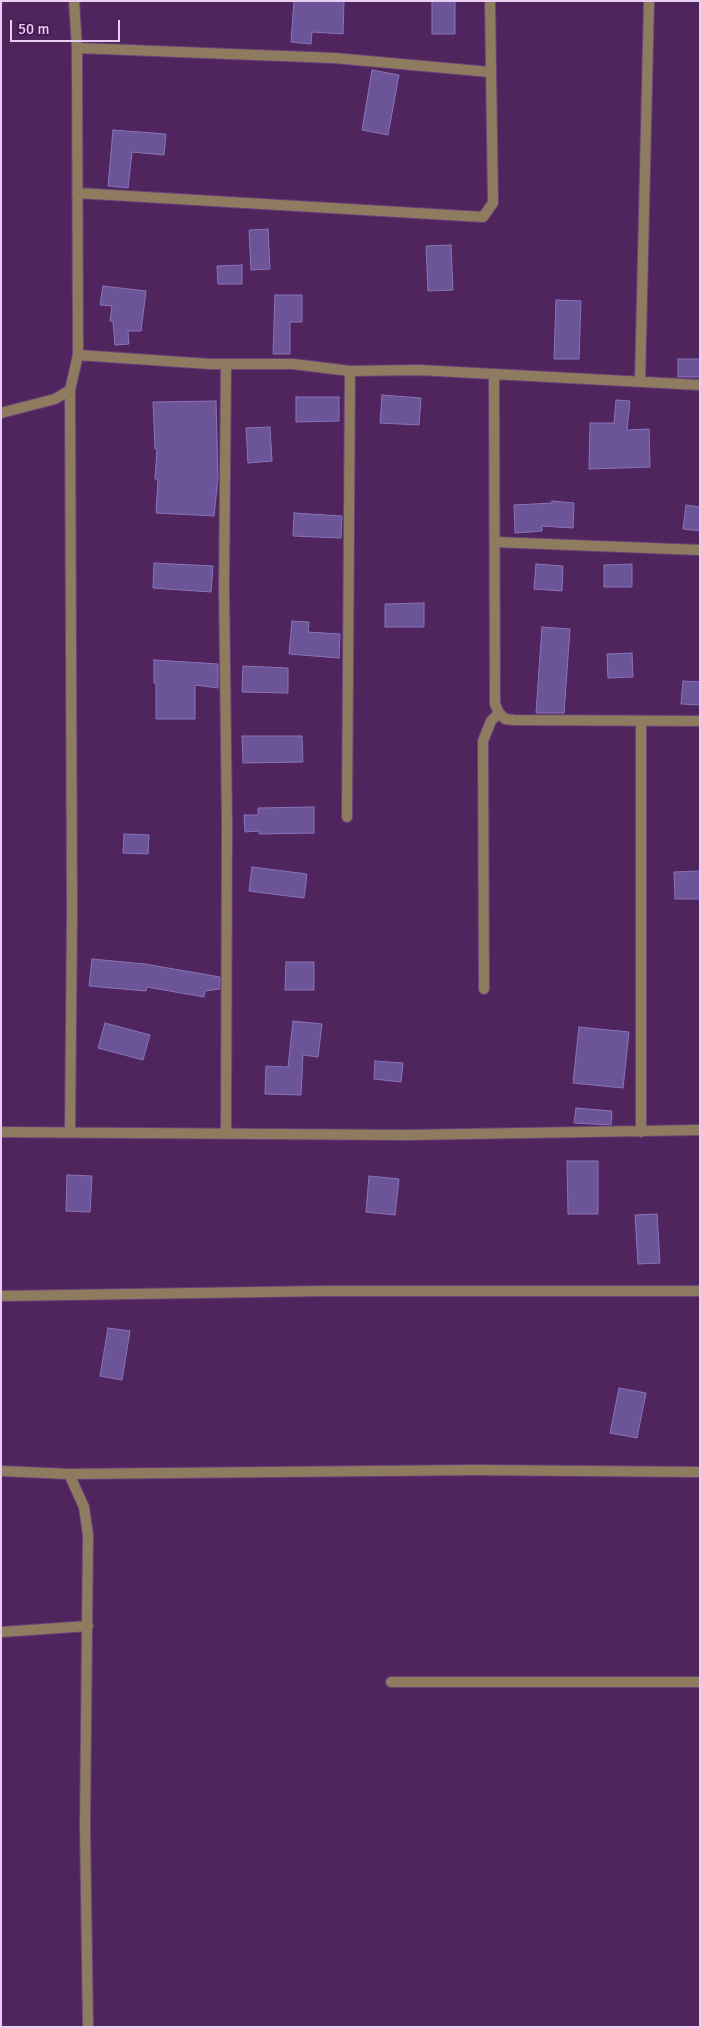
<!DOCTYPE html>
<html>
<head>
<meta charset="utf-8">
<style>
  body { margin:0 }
  #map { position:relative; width:701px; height:2028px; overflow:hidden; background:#50245d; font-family:Signika,sans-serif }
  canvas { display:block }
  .frame { position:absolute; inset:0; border:2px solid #e8cef0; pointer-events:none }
  .scale { position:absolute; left:10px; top:20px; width:110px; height:22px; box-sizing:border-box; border:2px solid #e8cef0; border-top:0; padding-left:6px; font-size:15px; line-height:18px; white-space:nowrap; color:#e8cef0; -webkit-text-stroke:4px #451951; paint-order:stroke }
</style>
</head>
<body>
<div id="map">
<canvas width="701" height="2028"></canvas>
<div class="frame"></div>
<div class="scale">50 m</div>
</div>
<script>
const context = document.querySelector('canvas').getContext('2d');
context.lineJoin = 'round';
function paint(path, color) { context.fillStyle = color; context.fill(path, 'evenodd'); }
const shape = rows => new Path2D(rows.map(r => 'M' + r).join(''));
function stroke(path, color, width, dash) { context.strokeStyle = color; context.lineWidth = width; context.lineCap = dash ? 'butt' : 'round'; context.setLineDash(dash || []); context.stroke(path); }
const building = shape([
  [294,1,344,1,343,34,312,32,311,44,291,42,294,1],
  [432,1,455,1,455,34,432,34,432,1],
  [372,70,399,75,388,135,362,130,372,70],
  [113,130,166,134,164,155,132,152,128,188,108,186,113,130],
  [268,229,270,269,251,270,249,230,268,229],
  [451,245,453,290,428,291,426,246,451,245],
  [242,265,242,284,218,284,217,266,242,265],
  [103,286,146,291,141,331,128,331,129,344,115,345,113,321,110,321,112,306,100,305,103,286],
  [275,295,302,295,302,322,290,322,290,354,273,354,275,295],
  [556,300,581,301,579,359,554,359,556,300],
  [678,359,700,359,700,377,678,377,678,359],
  [382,395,421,398,419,425,380,423,382,395],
  [296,397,339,397,339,421,296,422,296,397],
  [616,400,630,401,627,430,649,429,650,467,589,469,590,423,614,423,616,400],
  [216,401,218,478,214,516,156,513,158,479,155,479,157,449,155,449,153,402,216,401],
  [270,427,272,461,248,463,246,428,270,427],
  [552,501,574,503,573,528,542,526,542,531,515,533,514,505,552,503,552,501],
  [686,505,700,507,700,531,683,529,686,505],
  [294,513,342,516,341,538,293,536,294,513],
  [154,563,213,566,211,592,153,588,154,563],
  [536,564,563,566,562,591,534,589,536,564],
  [632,564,632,587,604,587,604,565,632,564],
  [424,603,424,627,385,627,385,604,424,603],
  [292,621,309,622,308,632,340,634,339,658,289,654,292,621],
  [542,627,570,629,564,713,536,713,542,627],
  [632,653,633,677,608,678,607,654,632,653],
  [154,660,218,664,218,688,195,685,195,719,156,719,156,683,154,683,154,660],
  [243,666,288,668,288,693,242,692,243,666],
  [683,681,700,682,700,705,681,704,683,681],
  [242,736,302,736,303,762,243,763,242,736],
  [314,807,314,833,259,834,259,831,245,832,244,815,258,815,258,808,314,807],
  [124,834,149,835,148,854,123,853,124,834],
  [252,867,307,874,304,898,249,891,252,867],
  [700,871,700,899,675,899,674,872,700,871],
  [92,959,145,964,220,977,220,989,205,991,204,997,147,987,146,991,89,986,92,959],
  [286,962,314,962,314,990,285,990,286,962],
  [293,1021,322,1024,318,1057,303,1055,301,1095,265,1094,266,1066,288,1067,293,1021],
  [105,1023,150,1035,143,1060,98,1048,105,1023],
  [579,1027,629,1032,623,1088,573,1083,579,1027],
  [375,1061,403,1063,401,1082,374,1079,375,1061],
  [576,1108,612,1111,611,1125,574,1123,576,1108],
  [567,1161,598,1161,598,1214,568,1214,567,1161],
  [67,1175,92,1176,90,1212,66,1211,67,1175],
  [369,1176,399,1179,395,1215,366,1212,369,1176],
  [657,1214,660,1263,638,1264,635,1215,657,1214],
  [108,1328,130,1331,122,1380,100,1376,108,1328],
  [619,1388,646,1393,637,1438,610,1433,619,1388]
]);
const minor = shape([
  [77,48,334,58,490,72],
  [77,193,483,217,493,203,490,1],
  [78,355,210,364,293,364,350,371,419,370,700,385],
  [494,374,495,704,499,713,505,719,514,720,700,721],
  [640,381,649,1],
  [1,413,55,399,70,390],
  [495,542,700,550],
  [641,721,641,1132],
  [347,817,350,371],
  [484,989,483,741,491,721,499,713],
  [1,1132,406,1135,700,1130],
  [70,1132,72,914,70,390,78,355,77,48,74,1],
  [226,1133,227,824,224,587,226,365],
  [1,1296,325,1291,700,1291],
  [1,1471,69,1474,475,1470,700,1472],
  [69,1474,84,1507,88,1535,85,1825,88,2027],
  [1,1632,88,1626],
  [391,1682,700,1682]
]);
paint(building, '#6b5598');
stroke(building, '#8a74b9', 1);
stroke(minor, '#6b4377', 12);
stroke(minor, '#8f7c60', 10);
</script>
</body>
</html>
